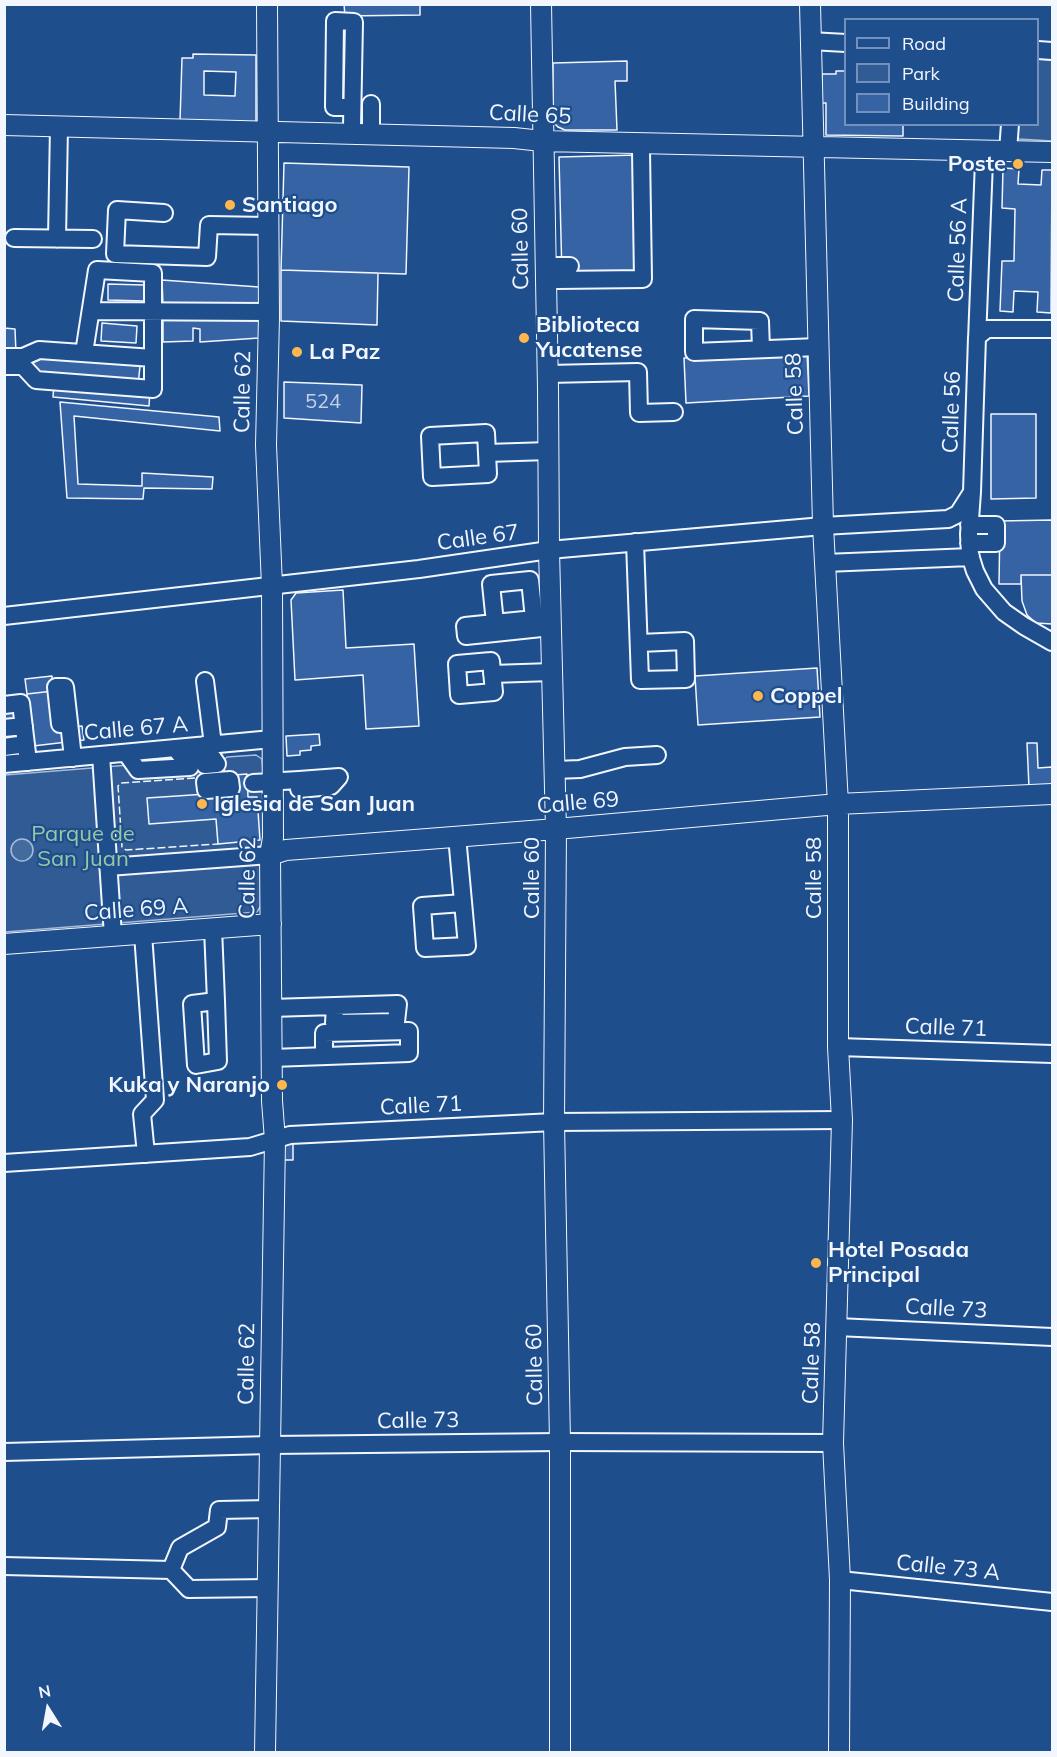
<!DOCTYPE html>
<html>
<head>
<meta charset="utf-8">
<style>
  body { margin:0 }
  #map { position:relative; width:1057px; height:1757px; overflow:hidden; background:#1f4e8c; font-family:Mulish,sans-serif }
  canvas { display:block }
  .frame { position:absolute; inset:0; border:6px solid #f2f6ff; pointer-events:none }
  .legend { position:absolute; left:844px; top:18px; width:195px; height:108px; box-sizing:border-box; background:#1f4e8c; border:2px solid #7391ba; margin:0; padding:8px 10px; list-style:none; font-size:18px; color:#f2f6ff }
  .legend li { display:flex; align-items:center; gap:12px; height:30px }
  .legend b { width:30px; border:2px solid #7391ba }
  .north { position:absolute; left:18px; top:1679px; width:60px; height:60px; -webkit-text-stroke:4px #1f4e8c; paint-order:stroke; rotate:349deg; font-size:16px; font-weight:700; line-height:24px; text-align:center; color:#f2f6ff }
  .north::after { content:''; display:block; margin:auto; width:21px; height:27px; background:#f2f6ff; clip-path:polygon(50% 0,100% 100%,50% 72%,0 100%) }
</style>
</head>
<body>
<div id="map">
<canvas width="1057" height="1757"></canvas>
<div class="frame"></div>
<ul class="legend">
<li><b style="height:8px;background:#1f4e8c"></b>Road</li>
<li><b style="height:16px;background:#305b95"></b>Park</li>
<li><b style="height:16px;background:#3563a3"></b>Building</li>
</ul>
<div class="north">N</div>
</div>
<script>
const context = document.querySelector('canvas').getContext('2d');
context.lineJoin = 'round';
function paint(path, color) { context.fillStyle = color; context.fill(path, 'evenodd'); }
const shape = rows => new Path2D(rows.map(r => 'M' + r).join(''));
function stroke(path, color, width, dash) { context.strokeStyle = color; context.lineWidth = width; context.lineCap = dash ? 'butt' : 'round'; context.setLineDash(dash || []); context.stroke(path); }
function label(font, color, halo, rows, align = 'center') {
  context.font = font + ' Mulish,sans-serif'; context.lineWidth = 4.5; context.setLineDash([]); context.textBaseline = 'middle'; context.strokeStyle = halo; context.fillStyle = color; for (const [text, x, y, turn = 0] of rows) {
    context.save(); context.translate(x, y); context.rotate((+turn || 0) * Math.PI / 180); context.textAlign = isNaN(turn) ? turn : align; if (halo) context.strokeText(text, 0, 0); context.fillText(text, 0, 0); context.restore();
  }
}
const green = shape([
  [1038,59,1052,60,1052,141,1019,139,1014,134,1015,125,1038,124,1038,59],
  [256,755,262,759,267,832,260,848,262,904,257,912,5,932,5,775,129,765,216,767,227,757,256,755]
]);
const water = shape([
  '11 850a11 11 0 1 1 22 0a11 11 0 1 1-22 0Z'
]);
const building = shape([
  [344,4,420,4,420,15,345,16,344,4],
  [193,54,256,55,256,123,180,121,182,58,193,58,193,54],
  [204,71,236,72,235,96,204,95,204,71],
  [627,61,627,81,615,81,617,130,565,130,558,127,553,122,553,63,627,61],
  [836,71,846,71,846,124,903,124,903,136,826,135,826,103,822,103,822,74,836,74,836,71],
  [637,155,639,276,562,277,559,157,637,155],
  [284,163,409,167,406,274,281,270,284,163],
  [1003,168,1019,169,1018,184,1041,185,1042,170,1052,170,1051,313,1037,312,1038,292,1014,291,1013,312,1000,311,1002,261,1014,261,1015,209,1002,208,1003,168],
  [281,270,378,273,377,325,281,321,281,270],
  [162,280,259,287,259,305,163,305,162,280],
  [108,284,144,285,144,301,108,300,108,284],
  [163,318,259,319,259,338,200,342,200,329,193,328,193,341,163,342,163,318],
  [102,323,137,326,136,343,101,341,102,323],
  [4,328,15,329,16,353,4,353,4,328],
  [807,352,809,396,686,403,684,358,807,352],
  [33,357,140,366,138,386,31,377,33,357],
  [284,382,362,385,361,423,284,418,284,382],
  [54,383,150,391,149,406,53,397,54,383],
  [60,402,219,417,220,431,74,416,78,484,142,486,142,473,213,477,212,489,144,488,143,499,67,498,60,402],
  [991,414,1036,414,1036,498,991,499,991,414],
  [1052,520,1052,575,1021,575,1021,584,999,584,1000,521,1052,520],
  [1021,575,1052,575,1052,624,1036,623,1027,615,1022,601,1021,575],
  [343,590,346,648,414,644,419,726,366,729,363,675,295,680,291,600,296,593,343,590],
  [817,668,820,717,698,725,695,676,817,668],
  [52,676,53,691,27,694,25,679,52,676],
  [53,691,57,729,82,726,84,740,33,746,27,694,53,691],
  [14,710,16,723,4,725,4,711,14,710],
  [319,734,320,745,311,746,311,750,300,751,300,755,287,756,286,736,319,734],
  [1027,743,1037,743,1038,768,1052,767,1052,787,1029,788,1027,743],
  [247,774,248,797,257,797,260,840,218,844,216,819,149,824,147,798,236,792,234,775,247,774],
  [293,1140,293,1160,282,1160,282,1146,293,1140]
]);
const minor = shape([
  [810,41,846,43],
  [1038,50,1052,51],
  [351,134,352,126,354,22,335,21,334,107,352,107],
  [371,134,371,104],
  [1008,151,1010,124],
  [164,213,117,210,115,254,207,257,209,225,268,226],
  [14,238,93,239],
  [57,239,59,126],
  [546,266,570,266],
  [556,280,643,279,641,151],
  [91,311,268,312],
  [1052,329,987,329,977,337,972,492,969,534,970,555,975,571,984,589,1004,612,1024,626,1052,642],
  [977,340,984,161],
  [761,349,760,321,694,319,694,352,818,347],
  [5,357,23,357,39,350,153,358],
  [4,366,23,366,36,380,153,389,153,273,97,270,84,353],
  [548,374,638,372,639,413,674,412],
  [486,433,488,474,432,477,430,436,486,433],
  [487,453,549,451],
  [635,542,640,680,686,679,685,641,640,643],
  [969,543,996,543,996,525,969,525],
  [825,563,971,557],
  [4,616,419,569,549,550,823,526,948,519,958,514,972,492],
  [495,623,491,584,530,580,534,619,465,626,466,636,551,627],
  [491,661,494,692,459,695,457,664,491,661],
  [492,674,552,672],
  [205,681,213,745],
  [4,705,21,703,28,762],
  [69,724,60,724,56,687,65,687,73,758],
  [4,728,24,726],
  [4,747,26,744],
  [192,747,205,765,217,764,204,745],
  [126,753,138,770,190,767,175,748],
  [101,755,113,936],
  [4,764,272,739],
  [555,770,580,769,625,757,657,755],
  [230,780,231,788,206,790,205,782,230,780],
  [253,783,272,782,282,781,299,780,339,777,331,786,299,789,299,780],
  [457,836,467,946,425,948,422,906,463,903],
  [108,867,270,855],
  [213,928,216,1001,218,1061,196,1065,192,1004,216,1001],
  [143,934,155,1100,142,1114,146,1154],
  [271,1008,335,1006,398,1004,396,1022,334,1023,335,1006],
  [838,1047,1052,1054],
  [272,1058,409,1053,409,1031,324,1033,324,1056],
  [4,1163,250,1147,290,1135,554,1122,842,1120],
  [837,1327,1052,1337],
  [4,1452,270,1445,560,1442,833,1443],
  [4,1566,171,1570,180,1548,217,1527,219,1510,269,1509],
  [171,1570,189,1589,268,1588],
  [840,1580,1052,1602]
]);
const major = shape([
  [541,4,548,389,549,550,556,829,554,1122,560,1442,560,1752],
  [810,4,823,526,838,804,838,1047,842,1120,833,1443,840,1580,839,1752],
  [4,125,514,138,542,141,1052,152],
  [270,855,286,850,556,829,838,804,1052,794],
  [4,944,271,924],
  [265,1752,275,1140,272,1101,270,855,273,838,272,586,266,445,269,317,267,4]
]);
const fence = shape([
  [195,778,121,783,118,786,122,847,126,850,218,844]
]);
const markers = [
  [1018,164,6,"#ffb74d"],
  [230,205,6,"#ffb74d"],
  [524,338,6,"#ffb74d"],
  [297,352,6,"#ffb74d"],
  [758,696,6,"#ffb74d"],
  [202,804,6,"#ffb74d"],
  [282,1085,6,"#ffb74d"],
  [816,1263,6,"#ffb74d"]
];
const numberNames = [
  ["524",323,402]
];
const streetNames = [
  ["Calle 65",530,115,3],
  ["Calle 60",521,249,-91],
  ["Calle 56 A",958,250,-88],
  ["Calle 62",243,392,-89],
  ["Calle 58",795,394,-92],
  ["Calle 56",952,412,-88],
  ["Calle 67",478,538,-8],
  ["Calle 67 A",136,729,-5],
  ["Calle 69",578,803,-5],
  ["Calle 62",248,878,-89],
  ["Calle 60",532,878,-90],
  ["Calle 58",814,878,-90],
  ["Calle 69 A",136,910,-4],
  ["Calle 71",946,1028,2],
  ["Calle 71",421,1106,-3],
  ["Calle 73",946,1309,3],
  ["Calle 58",812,1363,-88],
  ["Calle 62",247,1364,-89],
  ["Calle 60",535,1365,-91],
  ["Calle 73",418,1421,-1],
  ["Calle 73 A",948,1568,6]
];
const poiNames = [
  ["Poste",1006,164,"right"],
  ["Santiago",242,205],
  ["Biblioteca",536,325],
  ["Yucatense",536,350],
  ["La Paz",309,352],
  ["Coppel",770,696],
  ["Iglesia de San Juan",214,804],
  ["Kuka y Naranjo",270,1085,"right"],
  ["Hotel Posada",828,1250],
  ["Principal",828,1275]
];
const parkNames = [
  ["Parque de",83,834],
  ["San Juan",83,859]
];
paint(green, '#305b95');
stroke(green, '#a8bbd7', 1.5);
paint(water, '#446ba0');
stroke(water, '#a8bbd7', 1.5);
paint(building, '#3563a3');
stroke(building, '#f2f6ff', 1.5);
stroke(minor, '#f2f6ff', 20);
stroke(major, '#f2f6ff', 22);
stroke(minor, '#1f4e8c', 16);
stroke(major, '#1f4e8c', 20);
stroke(fence, '#f2f6ff', 1.5, [8, 3]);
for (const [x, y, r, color] of markers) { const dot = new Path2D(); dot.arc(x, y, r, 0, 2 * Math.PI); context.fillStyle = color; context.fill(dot); stroke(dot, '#1f4e8c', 2); }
label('20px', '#c3d1e8', null, numberNames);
label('22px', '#f2f6ff', '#1f4e8c', streetNames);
label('bold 22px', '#f2f6ff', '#1f4e8c', poiNames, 'left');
label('22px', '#97c8a6', '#1f4e8c', parkNames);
</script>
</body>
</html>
